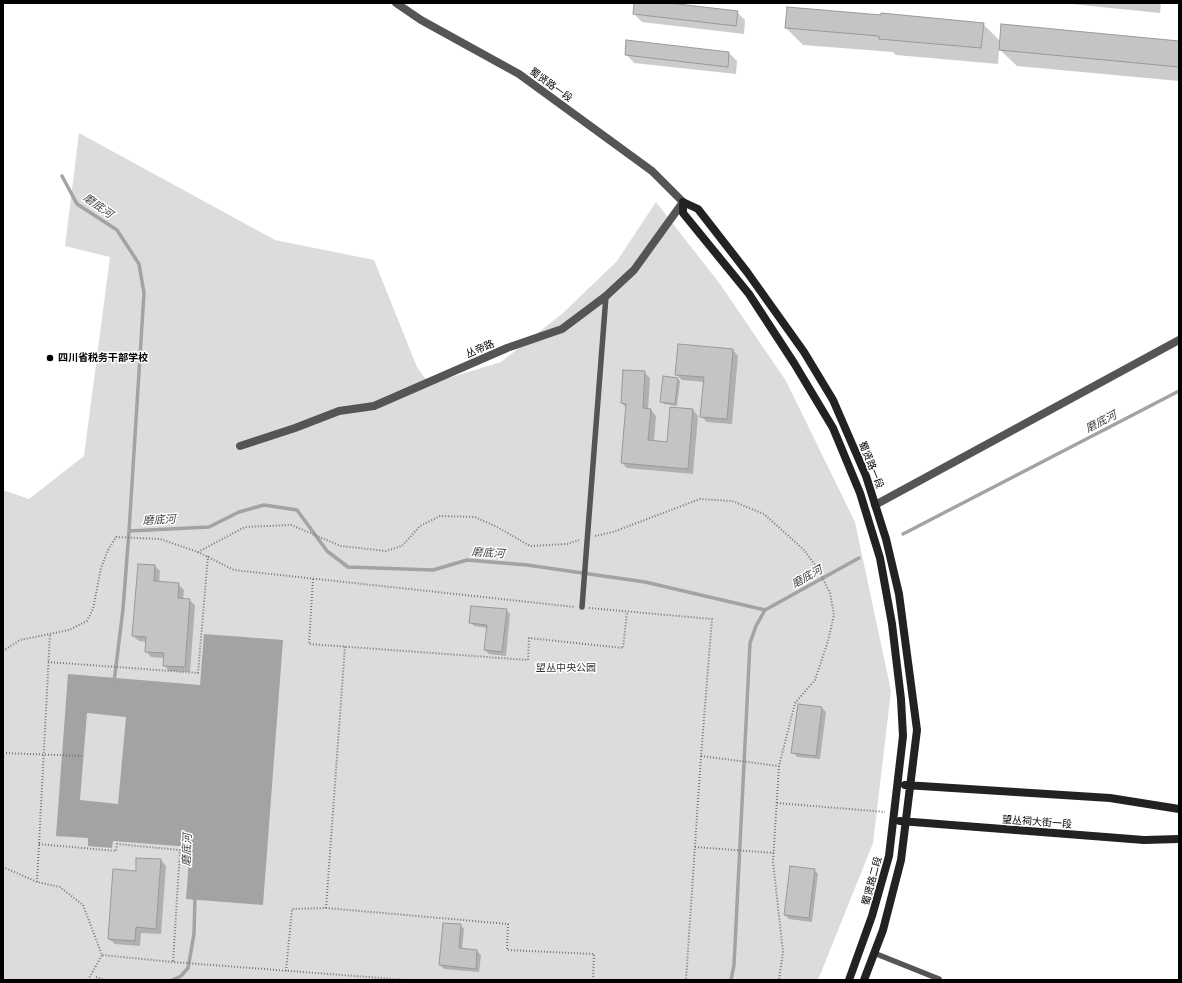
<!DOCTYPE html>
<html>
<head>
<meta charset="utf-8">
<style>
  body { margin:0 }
  #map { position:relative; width:1182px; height:983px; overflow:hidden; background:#fff; font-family:"Asap Condensed",sans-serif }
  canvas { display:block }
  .frame { position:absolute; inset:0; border:4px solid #000; pointer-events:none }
</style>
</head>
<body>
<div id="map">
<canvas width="1182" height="983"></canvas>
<div class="frame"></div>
</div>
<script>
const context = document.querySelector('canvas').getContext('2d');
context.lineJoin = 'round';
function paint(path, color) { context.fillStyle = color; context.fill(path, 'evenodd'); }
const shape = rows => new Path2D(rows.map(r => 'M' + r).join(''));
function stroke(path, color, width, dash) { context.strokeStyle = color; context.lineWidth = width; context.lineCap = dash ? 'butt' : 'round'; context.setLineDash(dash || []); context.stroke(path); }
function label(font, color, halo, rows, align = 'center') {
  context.font = font + ' "Asap Condensed","Noto Sans SC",sans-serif'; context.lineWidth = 3; context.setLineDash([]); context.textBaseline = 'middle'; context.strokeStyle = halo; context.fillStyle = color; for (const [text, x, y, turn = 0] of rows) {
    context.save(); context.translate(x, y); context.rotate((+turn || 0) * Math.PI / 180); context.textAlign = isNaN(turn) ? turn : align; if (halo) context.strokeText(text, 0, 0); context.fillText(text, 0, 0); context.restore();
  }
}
const green = shape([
  [79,133,275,240,374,260,417,367,429,384,501,362,563,313,617,261,656,202,720,284,786,381,855,522,891,691,873,843,818,980,3,980,3,490,29,499,84,456,110,257,65,246]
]);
const water = shape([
  [204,634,283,640,263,905,186,899,190,847,113,841,112,848,88,846,88,838,56,836,68,674,200,685],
  [87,713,126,717,118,804,80,800]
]);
const shadow = shape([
  [635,3,660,3,737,12,745,20,744,34,642,22,634,14],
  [1069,3,1161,3,1160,13,1071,4],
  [983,24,1000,41,1179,42,1179,81,1017,66,999,49,998,64,896,55,893,52,803,45,786,28],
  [627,41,729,53,737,61,736,74,634,63,626,54],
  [733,350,738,356,732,424,707,422,702,417,705,382,682,380,676,374],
  [644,372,650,378,648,410,651,410,656,416,654,442,668,443,671,408,693,410,698,416,693,474,627,468,622,463,627,408,622,403],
  [677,379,680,381,677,406,664,404,662,402],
  [155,566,160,571,159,583,178,584,184,590,183,599,189,600,195,605,190,672,169,671,164,665,164,658,151,657,146,651,147,642,139,641,133,636],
  [506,610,510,614,506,656,489,654,485,650,488,628,474,626,470,622],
  [798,705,822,708,826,712,820,759,797,757,793,752],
  [161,860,166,866,161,934,141,933,140,946,115,944,109,939],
  [814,870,818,874,812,922,789,919,785,915],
  [460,925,464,929,462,950,477,951,481,955,479,972,444,969,440,965]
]);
const stream = shape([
  [62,176,77,204,117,230,139,264,144,293,129,531],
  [903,534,1179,391],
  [114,682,123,609,129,531,209,527,239,512,264,505,297,510,327,551,348,567,433,570,467,560,527,565,645,582,765,610,859,558],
  [172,980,181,976,188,968,194,934,195,896],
  [731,980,734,965,750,643,756,626,765,610]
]);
const building = shape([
  [634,3,669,3,738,11,736,26,633,14,634,3],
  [787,7,881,15,881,13,984,23,981,48,879,39,879,36,785,28,787,7],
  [1001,24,1179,41,1179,67,999,50,1001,24],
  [626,40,729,52,728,67,625,55,626,40],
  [678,344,733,349,727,419,700,417,704,377,675,375,678,344],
  [623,370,645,371,643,408,651,409,648,440,667,442,670,407,693,409,688,469,621,463,626,404,621,403,623,370],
  [663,376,678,378,675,404,660,402,663,376],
  [138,564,155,565,154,581,179,583,178,598,190,599,185,667,163,666,164,653,145,652,146,637,132,636,138,564],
  [471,606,507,609,502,652,484,650,487,625,469,623,471,606],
  [798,704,822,707,816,756,791,753,798,704],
  [136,858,161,859,156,929,136,927,135,941,108,939,113,869,136,871,136,858],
  [790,866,815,869,809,918,784,915,790,866],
  [443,923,461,924,459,948,477,950,476,969,439,965,443,923]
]);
const path = shape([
  [595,536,613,532,700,499,732,501,764,514,804,550,818,569,830,593,834,615,828,641,815,680,795,703,779,766,773,862,783,952,779,980],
  [198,552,245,527,291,525,341,546,386,551,402,546,420,526,440,516,475,517,497,527,530,546,567,544,579,540],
  [313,579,309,644,528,660,529,638,623,648,627,612],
  [589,608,712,619,701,756,686,980],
  [3,651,20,640,69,630,87,621,93,609,101,568,108,550,116,537,160,539,198,552,234,570,575,607],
  [48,662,198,673,208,556],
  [3,753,84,756],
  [701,756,779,766],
  [777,803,885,812],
  [39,844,116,851,117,844,180,850,173,962],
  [695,847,774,853],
  [3,867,37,882,60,887,83,905,102,955,173,962,407,980],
  [37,882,50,634],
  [326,908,345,646],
  [286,971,292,909,326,908,508,924,507,950,594,954,593,980],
  [96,977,105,980],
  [88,980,102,955]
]);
const lane = shape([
  [582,607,606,296],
  [874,953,939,979]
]);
const street = shape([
  [240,446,295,428,339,411,374,406,507,348,562,329,606,296,634,270,683,202,652,171,519,74,421,20,396,3],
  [875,505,1179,340]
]);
const secondary = shape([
  [905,785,1110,798,1179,809],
  [900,821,1144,840,1179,839],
  [849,980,872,916,889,856,903,736,901,699,892,624,880,558,860,493,833,428,794,363,749,294,683,213,683,202,698,209,747,272,804,352,833,400,866,476,886,539,899,594,917,730,901,860,883,930,864,980]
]);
const markers = [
  [50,358,4,"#000"]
];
const streetNames = [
  ["蜀贤路一段",551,85,36],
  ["丛帝路",480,349,-23],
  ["蜀贤路一段",871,465,68],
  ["望丛祠大街一段",1037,822,4],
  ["蜀贤路二段",872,881,-75]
];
const poiNames = [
  ["四川省税务干部学校",58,358]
];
const parkNames = [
  ["望丛中央公园",566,668]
];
const waterNames = [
  ["磨底河",98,206,36],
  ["磨底河",1101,422,-27],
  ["磨底河",159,520,-3],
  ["磨底河",488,553,4],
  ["磨底河",807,577,-29],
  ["磨底河",187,850,-88]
];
paint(green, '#dcdcdc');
paint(water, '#a3a3a3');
paint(shadow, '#0003');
stroke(stream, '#a3a3a3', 3.5);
paint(building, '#c4c4c4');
stroke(building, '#999', 1);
stroke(path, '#777', 2, [1, 2]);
stroke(lane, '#555', 5.5);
stroke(street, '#555', 8);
stroke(secondary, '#222', 8);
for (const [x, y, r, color] of markers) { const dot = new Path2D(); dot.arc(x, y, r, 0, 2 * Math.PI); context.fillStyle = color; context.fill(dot); stroke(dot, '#fff', 1.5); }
label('10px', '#000', '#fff', streetNames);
label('bold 10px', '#000', '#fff', poiNames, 'left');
label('10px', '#333', '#fff', parkNames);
label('italic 11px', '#444', '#fff', waterNames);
</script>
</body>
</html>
